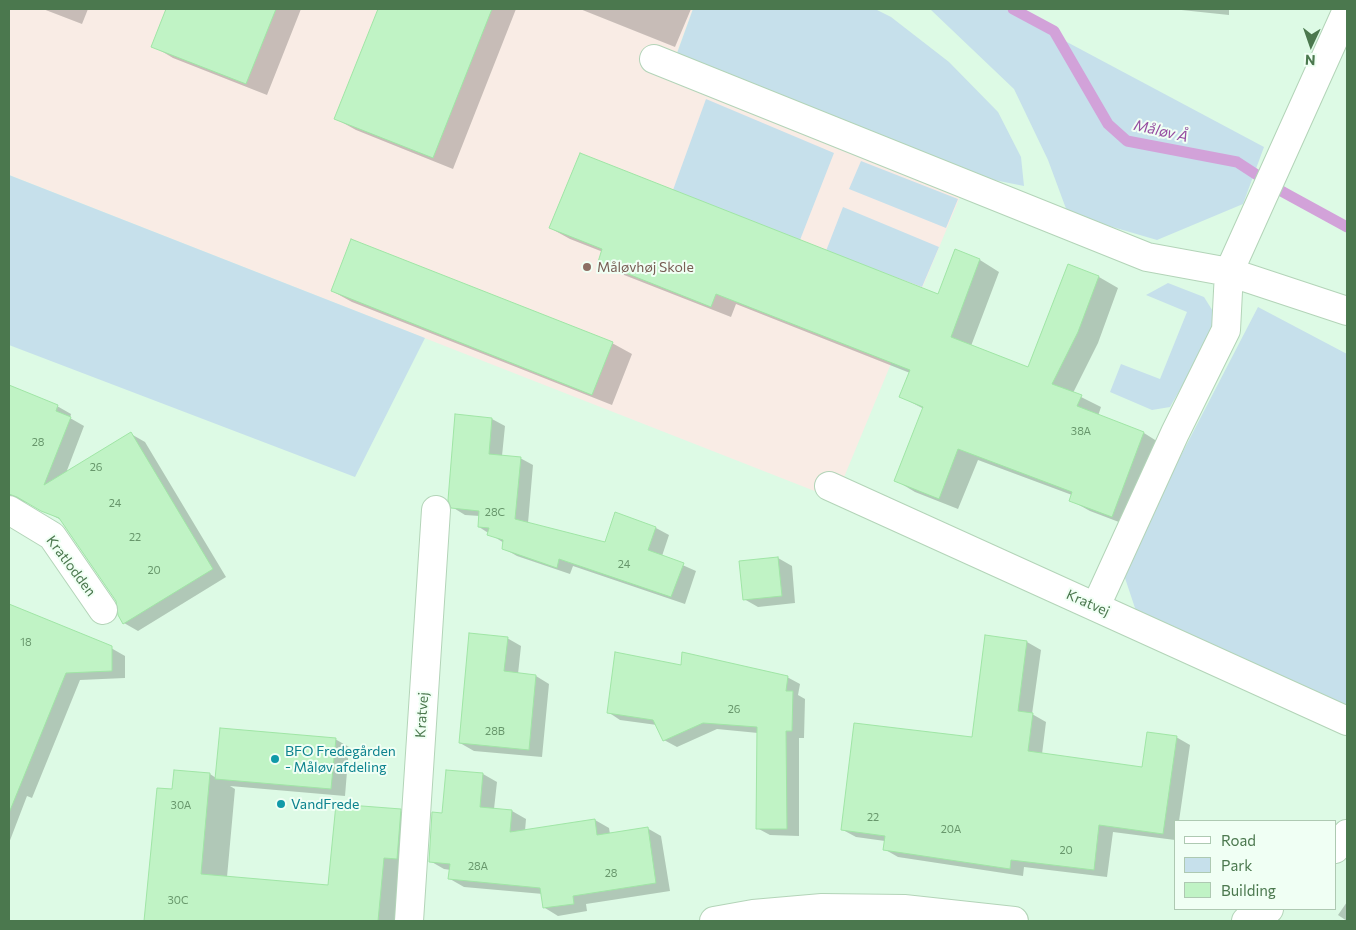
<!DOCTYPE html>
<html>
<head>
<meta charset="utf-8">
<style>
  body { margin:0 }
  #map { position:relative; width:1356px; height:930px; overflow:hidden; background:#e9fdef; font-family:Commissioner,sans-serif }
  canvas { display:block }
  .frame { position:absolute; inset:0; border:10px solid #4b784e; pointer-events:none }
  .legend { position:absolute; left:1174px; top:820px; width:162px; height:90px; box-sizing:border-box; background:#f0fff4; border:1px solid #aec9b2; margin:0; padding:6px 9px; list-style:none; font-size:15px; color:#4b784e }
  .legend li { display:flex; align-items:center; gap:10px; height:25px }
  .legend b { width:25px; border:1px solid #aec9b2 }
  .north { position:absolute; left:1286px; top:20px; width:50px; height:50px; -webkit-text-stroke:4px #f0fff4; paint-order:stroke; rotate:183deg; font-size:14px; font-weight:700; line-height:20px; text-align:center; color:#4b784e }
  .north::after { content:''; display:block; margin:auto; width:18px; height:22px; background:#4b784e; clip-path:polygon(50% 0,100% 100%,50% 72%,0 100%) }
</style>
</head>
<body>
<div id="map">
<canvas width="1356" height="930"></canvas>
<div class="frame"></div>
<ul class="legend">
<li><b style="height:6px;background:#fff"></b>Road</li>
<li><b style="height:14px;background:#c6e0eb"></b>Park</li>
<li><b style="height:14px;background:#c0f3c5"></b>Building</li>
</ul>
<div class="north">N</div>
</div>
<script>
const context = document.querySelector('canvas').getContext('2d');
context.lineJoin = 'round';
function paint(path, color) { context.fillStyle = color; context.fill(path, 'evenodd'); }
const shape = rows => new Path2D(rows.map(r => 'M' + r).join(''));
function stroke(path, color, width, dash) { context.strokeStyle = color; context.lineWidth = width; context.lineCap = dash ? 'butt' : 'round'; context.setLineDash(dash || []); context.stroke(path); }
function label(font, color, halo, rows, align = 'center') {
  context.font = font + ' Commissioner,sans-serif'; context.lineWidth = 4; context.setLineDash([]); context.textBaseline = 'middle'; context.strokeStyle = halo; context.fillStyle = color; for (const [text, x, y, turn = 0] of rows) {
    context.save(); context.translate(x, y); context.rotate((+turn || 0) * Math.PI / 180); context.textAlign = isNaN(turn) ? turn : align; if (halo) context.strokeText(text, 0, 0); context.fillText(text, 0, 0); context.restore();
  }
}
const residential = shape([
  [9,9,1347,9,1347,921,9,921],
  [1175,821,1335,821,1335,909,1175,909]
]);
const education = shape([
  [9,9,693,9,676,55,969,175,835,499,9,175]
]);
const green = shape([
  [693,9,875,9,891,17,949,62,998,112,1021,157,1024,186,969,175,676,56],
  [930,9,1005,9,1264,147,1243,204,1157,240,1068,214,1048,160,1014,89],
  [706,99,834,153,800,240,673,190],
  [861,161,958,199,946,228,849,189],
  [9,175,425,338,355,477,9,345],
  [843,207,939,247,922,287,826,251],
  [1168,283,1204,297,1214,313,1212,334,1170,407,1152,410,1110,392,1121,364,1160,379,1187,312,1146,295],
  [1258,307,1347,354,1347,706,1136,611,1122,569]
]);
const shadow = shape([
  [43,9,88,9,82,24],
  [168,9,301,9,267,95,173,58,153,46],
  [380,9,516,9,453,169,356,130,336,119],
  [580,9,691,9,675,47],
  [1172,9,1229,9,1229,15],
  [550,228,938,296,955,251,980,260,999,272,971,346,1028,369,1099,277,1118,288,1098,343,1073,393,1101,407,1098,416,1144,433,1163,445,1132,527,1090,511,1070,500,1072,495,978,460,958,509,915,492,895,480,924,409,901,397,910,373,736,304,731,317,619,273,599,261,603,252,570,239],
  [332,291,612,343,632,354,612,405,352,302],
  [9,387,57,406,71,414,70,418,84,426,66,473,131,434,145,442,226,577,138,631,124,623,117,601,63,521,31,504,24,502,15,504,9,502],
  [456,416,492,419,505,426,502,456,520,458,533,465,528,523,605,544,616,514,656,528,669,535,662,556,696,571,685,604,573,566,570,574,517,556,503,548,504,543,479,527,480,516,465,515,452,507],
  [778,558,792,566,795,603,758,607,744,599],
  [9,605,111,648,125,656,125,678,80,680,32,798,27,796,9,843],
  [986,636,1027,642,1041,650,1032,714,1046,722,1042,754,1143,769,1176,737,1190,745,1179,821,1175,821,1175,840,1113,832,1107,877,1024,867,1023,876,898,857,884,849,885,841,856,837,843,830,973,738],
  [507,638,521,646,518,674,536,676,549,684,542,757,474,751,460,743],
  [682,667,787,677,800,684,798,695,805,699,804,738,799,738,799,836,770,835,757,828,758,733,717,729,677,747,664,740,657,725,620,720,608,712],
  [335,739,349,747,345,796,230,786,235,789,227,877,330,887,400,811,426,825,405,921,146,921,158,789,174,790,210,774,216,778],
  [483,774,497,782,494,809,512,811,526,819,525,831,595,820,609,828,610,834,647,828,661,836,670,891,586,904,587,911,558,916,545,908,543,894,464,887,450,879,451,870,444,869,430,861,443,814],
  [1347,902,1347,921,1338,915]
]);
const stream = shape([
  [1013,9,1054,31,1108,124,1127,141,1237,162,1283,192,1347,227]
]);
const building = shape([
  [166,9,276,9,246,84,151,47,166,9],
  [378,9,492,9,433,158,334,119,378,9],
  [580,153,938,294,955,249,980,259,951,337,1028,367,1068,264,1099,276,1078,332,1052,384,1082,395,1077,406,1144,432,1112,517,1069,501,1072,492,958,449,939,499,894,481,923,407,899,397,910,370,716,294,711,307,598,262,602,249,549,228,580,153],
  [351,239,613,342,592,395,331,291,351,239],
  [9,385,58,405,56,411,71,417,44,485,131,432,213,569,123,624,118,615,116,601,59,518,41,511,17,497,9,494,9,385],
  [455,414,492,418,489,454,521,457,515,519,605,542,615,512,656,527,648,550,684,563,671,597,559,559,557,568,502,549,503,540,487,535,489,528,478,527,479,511,451,508,448,500,455,414],
  [778,557,782,596,743,600,739,561,778,557],
  [9,604,112,646,112,671,66,673,9,813,9,604],
  [469,633,508,637,504,671,536,675,529,750,459,743,469,633],
  [985,635,1027,641,1018,711,1033,713,1028,751,1142,767,1147,732,1177,736,1163,834,1099,825,1094,870,1011,860,1010,869,883,850,885,836,841,830,854,723,972,737,985,635],
  [615,652,681,665,682,652,788,676,786,691,793,691,792,731,786,731,787,829,756,829,757,727,703,723,663,741,653,720,607,713,615,652],
  [220,728,336,738,331,789,215,779,220,728],
  [174,770,210,773,201,874,328,885,336,804,401,809,397,859,384,858,378,921,144,921,157,788,172,789,174,770],
  [446,770,483,773,480,807,512,810,510,832,595,819,597,835,648,827,656,883,573,896,574,904,543,908,540,888,448,879,450,864,429,862,432,812,442,813,446,770]
]);
const minor = shape([
  [654,59,1147,257,1229,272,1347,311],
  [829,486,1347,721],
  [9,510,52,536,103,610],
  [1096,606,1175,433,1226,330,1229,272,1347,10],
  [1335,849,1347,834],
  [409,921,436,510],
  [714,921,753,914,822,908,904,909,1014,921],
  [1246,921,1269,909]
]);
const markers = [
  [587,267,5,"#8d6e63"],
  [275,759,5,"#0f9aa8"],
  [281,804,5,"#0f9aa8"]
];
const numberNames = [
  ["38A",1081,431],
  ["28",38,442],
  ["26",96,467],
  ["24",115,503],
  ["28C",495,512],
  ["22",135,537],
  ["24",624,564],
  ["20",154,570],
  ["18",26,642],
  ["26",734,709],
  ["28B",495,731],
  ["30A",181,805],
  ["22",873,817],
  ["20A",951,829],
  ["20",1066,850],
  ["28A",478,866],
  ["28",611,873],
  ["30C",178,900]
];
const educationNames = [
  ["Måløvhøj Skole",597,267]
];
const streetNames = [
  ["Kratlodden",71,566,53],
  ["Kratvej",1088,603,24],
  ["Kratvej",422,715,-86]
];
const cultureNames = [
  ["BFO Fredegården",285,751],
  ["- Måløv afdeling",285,767],
  ["VandFrede",291,804]
];
const waterNames = [
  ["Måløv Å",1161,131,13]
];
paint(residential, '#ddfae5');
paint(education, '#f9ece5');
paint(green, '#c6e0eb');
paint(shadow, '#0003');
stroke(stream, '#d2a2d9', 11);
paint(building, '#c0f3c5');
stroke(building, '#a0e6a6', 1);
stroke(minor, '#b3d4b8', 30);
stroke(minor, '#fff', 28);
for (const [x, y, r, color] of markers) { const dot = new Path2D(); dot.arc(x, y, r, 0, 2 * Math.PI); context.fillStyle = color; context.fill(dot); stroke(dot, '#f0fff4', 2); }
label('11px', '#68976c', null, numberNames);
label('14px', '#785e54', '#f0fff4', educationNames, 'left');
label('14px', '#4b784e', '#f0fff4', streetNames);
label('14px', '#0d838f', '#f0fff4', cultureNames, 'left');
label('italic 15px', '#964da1', '#f0fff4', waterNames);
</script>
</body>
</html>
